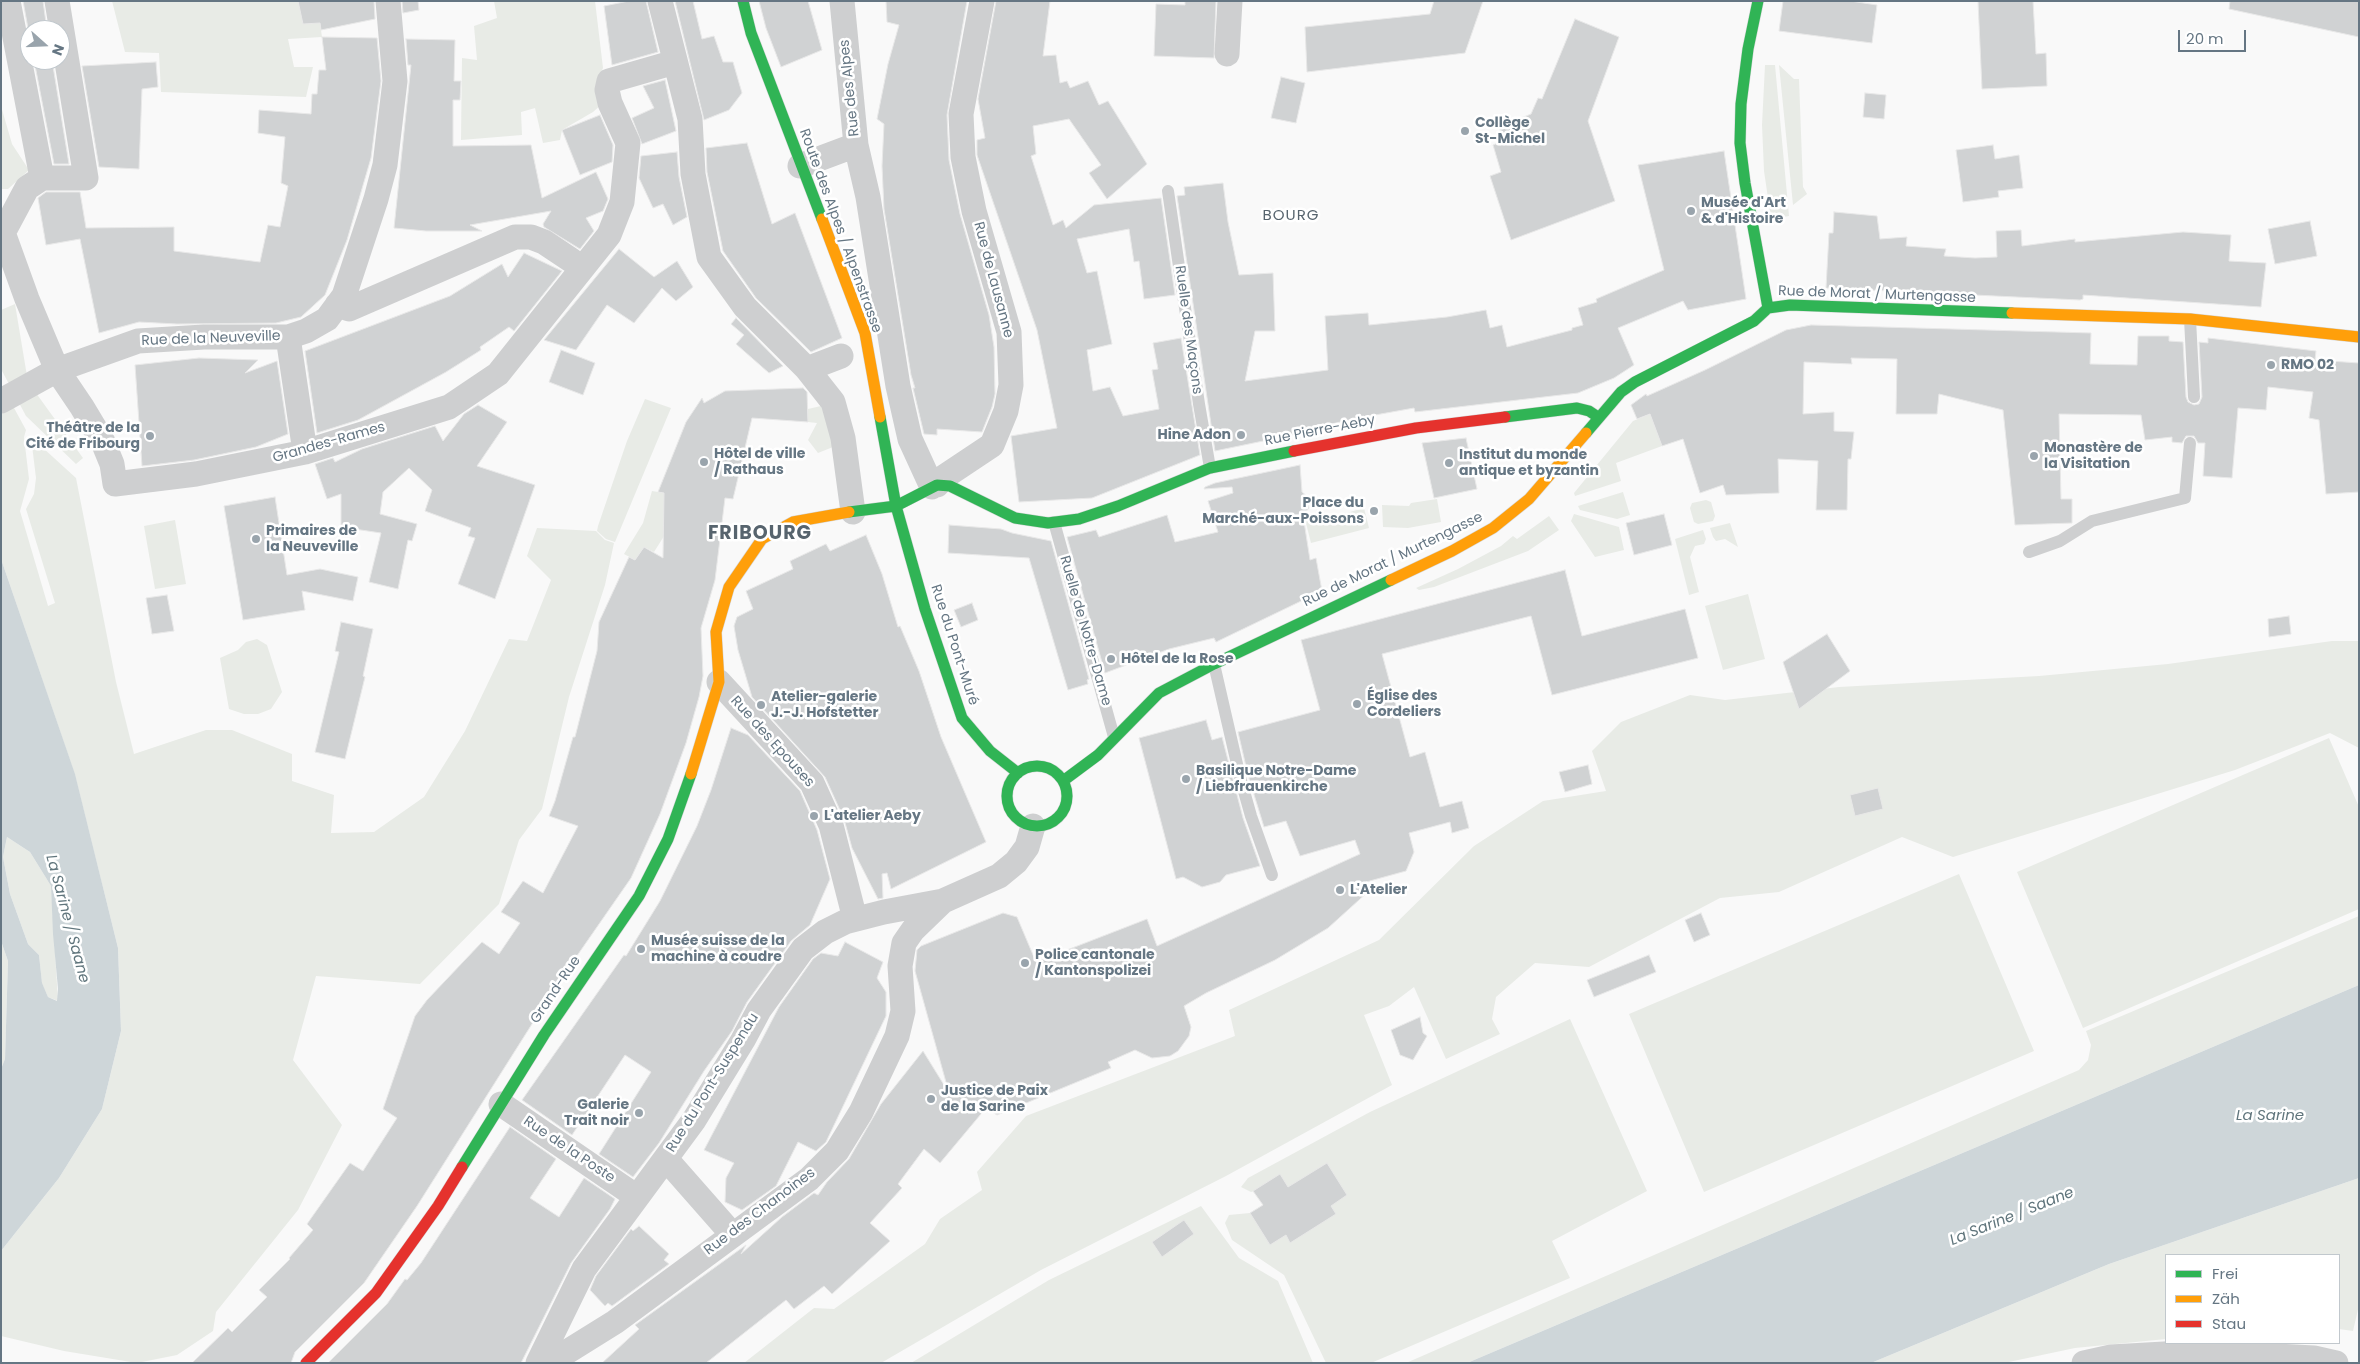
<!DOCTYPE html>
<html>
<head>
<meta charset="utf-8">
<style>
  body { margin:0 }
  #map { position:relative; width:2360px; height:1364px; overflow:hidden; background:#f9f9f9; font-family:Poppins,sans-serif }
  canvas { display:block }
  .frame { position:absolute; inset:0; border:2px solid #657683; pointer-events:none }
  .legend { position:absolute; left:2165px; top:1254px; width:175px; height:90px; box-sizing:border-box; background:#fff; border:1px solid #c1c8cd; margin:0; padding:6px 9px; list-style:none; font-size:15px; color:#657683 }
  .legend li { display:flex; align-items:center; gap:10px; height:25px }
  .legend b { width:25px; border:1px solid #c1c8cd }
  .north { position:absolute; left:20px; top:20px; width:50px; height:50px; box-sizing:border-box; background:#fff; border:1px solid #c1c8cd; border-radius:50%; rotate:110deg; font-size:14px; font-weight:700; line-height:20px; text-align:center; color:#657683 }
  .north::after { content:''; display:block; margin:auto; width:18px; height:22px; background:#99a4ac; clip-path:polygon(50% 0,100% 100%,50% 72%,0 100%) }
  .scale { position:absolute; left:2178px; top:30px; width:68px; height:22px; box-sizing:border-box; border:2px solid #657683; border-top:0; padding-left:6px; font-size:15px; line-height:18px; white-space:nowrap; color:#657683; -webkit-text-stroke:4px #fff; paint-order:stroke }
</style>
</head>
<body>
<div id="map">
<canvas width="2360" height="1364"></canvas>
<div class="frame"></div>
<ul class="legend">
<li><b style="height:6px;background:#30b455"></b>Frei</li>
<li><b style="height:6px;background:#ff9f0a"></b>Zäh</li>
<li><b style="height:6px;background:#e5322d"></b>Stau</li>
</ul>
<div class="north">N</div>
<div class="scale">20 m</div>
</div>
<script>
const context = document.querySelector('canvas').getContext('2d');
context.lineJoin = 'round';
function paint(path, color) { context.fillStyle = color; context.fill(path, 'evenodd'); }
const shape = rows => new Path2D(rows.map(r => 'M' + r).join(''));
function stroke(path, color, width, dash) { context.strokeStyle = color; context.lineWidth = width; context.lineCap = dash ? 'butt' : 'round'; context.setLineDash(dash || []); context.stroke(path); }
function label(font, color, halo, rows, align = 'center') {
  context.font = font + ' Poppins,sans-serif'; context.lineWidth = 5; context.setLineDash([]); context.textBaseline = 'middle'; context.strokeStyle = halo; context.fillStyle = color; for (const [text, x, y, turn = 0] of rows) {
    context.save(); context.translate(x, y); context.rotate((+turn || 0) * Math.PI / 180); context.textAlign = isNaN(turn) ? turn : align; if (halo) context.strokeText(text, 0, 0); context.fillText(text, 0, 0); context.restore();
  }
}
const green = shape([
  [112,1,298,1,320,23,322,37,288,39,294,67,313,67,306,97,161,92,159,53,125,52],
  [494,1,595,1,603,68,595,87,602,104,593,112,562,130,560,140,543,143,535,108,521,112,522,135,461,140,462,58,477,60,474,26,497,18],
  [1765,65,1775,65,1789,216,1771,219,1764,171,1762,125],
  [1779,65,1794,79,1799,79,1803,187,1807,194,1793,205],
  [1,106,12,144,29,170,8,189,1,189],
  [15,304,28,382,83,458,76,464,26,416,1,369,1,310],
  [1,384,26,430,24,437,29,479,20,511,48,606,55,603,26,509,34,494,36,478,31,437,76,478,116,682,134,754,206,730,232,730,292,754,292,781,334,795,331,833,374,832,424,797,465,731,509,639,527,641,551,580,527,556,537,528,596,531,605,540,614,543,605,585,569,697,542,809,519,840,499,904,420,984,316,976,293,1060,342,1125,298,1210,216,1312,213,1331,177,1355,137,1363,64,1351,1,1336,1,1251,59,1178,102,1109,121,1031,118,948,75,775,1,559],
  [645,399,671,408,615,542,606,539,597,531,598,526,627,441],
  [821,406,838,445,818,453,808,440,817,423,808,422,808,409],
  [1650,414,1662,446,1616,463,1621,481,1575,496,1574,493,1633,421],
  [652,491,664,493,666,533,654,552,644,547,635,560,624,554,643,523],
  [1623,492,1630,515,1617,519,1580,510,1578,506],
  [1437,499,1441,522,1408,528,1383,527,1382,505,1409,506,1411,503],
  [1706,500,1711,502,1715,516,1713,521,1698,524,1694,522,1690,508,1692,503],
  [1364,508,1369,528,1311,543,1305,519,1343,514],
  [1574,514,1619,527,1624,550,1595,557,1571,521],
  [1549,516,1559,530,1528,551,1434,587,1419,590,1416,588,1458,569,1501,546,1513,536,1517,539],
  [175,520,186,584,155,589,144,526],
  [1730,523,1738,547,1725,539,1716,541,1713,537,1710,528],
  [1703,530,1706,539,1704,544,1695,546,1690,557,1699,592,1689,595,1675,539],
  [1748,594,1765,659,1723,670,1705,606],
  [257,639,267,645,282,692,271,709,258,714,244,714,229,709,220,658,238,650,246,642],
  [2332,641,2359,641,2359,748,2330,733,2235,770,1953,857,1902,837,1779,892,1720,898,1589,967,1535,963,1496,997,1492,1019,1500,1034,1446,1059,1414,987,1389,1006,1364,1015,1392,1085,1226,1176,1041,1270,881,1363,744,1363,814,1308,834,1309,925,1244,940,1219,982,1190,977,1172,1026,1116,1235,1036,1229,1010,1379,940,1474,846,1543,801,1606,791,1592,751,1621,722,1690,695,1725,700,1839,687,2039,676,2168,664],
  [2329,738,2359,807,2359,909,2083,1028,2017,872],
  [7,837,30,852,51,886,58,1001,48,997,42,984,39,955,28,944,10,894,3,857],
  [1959,874,2034,1051,1704,1192,1629,1014],
  [2359,916,2359,985,1467,1363,1406,1363,2079,1070,2088,1060,2091,1045,2086,1031],
  [1,941,8,961,5,1059,1,1069],
  [1570,1019,1647,1191,1552,1241,1570,1278,1371,1363,1326,1363,1284,1275,1232,1240,1225,1223,1229,1215,1250,1213,1268,1205,1254,1191,1251,1192,1241,1187,1248,1178,1370,1112],
  [2359,1178,2359,1305,2353,1331,2339,1329,2339,1255,2166,1255,2166,1339,2075,1348,2004,1363,1871,1363,2109,1264],
  [1201,1206,1239,1258,1278,1281,1313,1363,911,1363,1049,1280]
]);
const water = shape([
  [1,559,75,774,118,948,121,1031,102,1109,59,1178,1,1251,1,1069,5,1059,8,961,1,941],
  [7,837,30,852,51,886,53,934,58,989,57,1001,48,997,42,983,39,955,28,944,10,894,3,857],
  [2359,985,2359,1178,2109,1264,1871,1363,1467,1363]
]);
const building = shape([
  [23,1,43,1,47,30,30,30,30,39,23,1],
  [298,1,374,1,375,19,321,30,320,23,303,24,298,1],
  [402,1,418,1,419,10,403,13,402,1],
  [629,1,646,1,658,52,612,65,604,6,629,1],
  [675,1,693,1,702,39,714,36,723,62,733,62,742,93,729,110,704,120,675,1],
  [759,1,808,1,822,50,781,67,766,28,759,1],
  [886,1,967,1,947,115,949,160,960,214,989,315,994,347,995,394,992,407,982,432,937,429,937,435,924,434,913,388,915,388,911,375,884,209,882,166,884,124,877,119,888,64,899,25,887,22,886,1],
  [996,1,1050,1,1043,56,1056,55,1060,83,1067,81,1070,88,1088,81,1099,105,1108,101,1147,164,1107,199,1089,173,1101,165,1069,119,1033,126,1036,154,1031,156,1053,225,1063,220,1066,228,1094,205,1161,198,1175,295,1144,299,1139,261,1134,262,1129,229,1077,239,1087,273,1097,271,1112,344,1087,350,1093,391,1110,387,1123,416,1159,409,1152,370,1158,369,1153,343,1181,338,1200,455,1092,498,1019,502,1011,436,1057,428,1037,330,977,155,977,140,985,138,978,99,996,1],
  [1185,1,1216,1,1214,58,1154,56,1156,4,1185,5,1185,1],
  [1434,1,1483,1,1465,53,1307,72,1305,27,1430,14,1434,1],
  [1783,1,1850,1,1877,5,1872,43,1779,31,1783,1],
  [1978,1,2033,1,2036,54,2046,53,2047,86,1982,89,1978,1],
  [2230,1,2359,1,2359,37,2229,9,2230,1],
  [1575,19,1619,37,1588,121,1615,201,1511,240,1490,176,1501,172,1493,145,1503,141,1499,127,1531,114,1538,98,1542,99,1575,19],
  [322,37,377,38,381,81,371,158,347,240,325,295,301,317,276,323,177,324,139,322,99,333,80,239,46,245,38,198,46,192,80,192,86,228,174,227,174,251,260,262,268,225,280,227,288,186,281,183,285,137,258,133,259,110,311,114,312,94,317,94,319,70,326,70,322,37],
  [406,39,455,40,454,81,461,81,460,100,453,100,453,146,531,145,542,198,596,172,608,199,603,211,586,218,594,231,580,249,544,227,543,224,551,211,470,225,482,231,426,231,394,228,411,65,408,65,406,39],
  [34,60,52,60,69,164,54,164,34,60],
  [156,62,158,87,142,89,139,169,99,167,82,66,156,62],
  [1281,77,1305,83,1296,123,1271,118,1281,77],
  [665,80,676,131,642,144,632,118,654,108,643,86,665,80],
  [1865,93,1886,95,1884,119,1863,117,1865,93],
  [600,115,613,145,612,162,580,175,562,130,600,115],
  [747,143,772,224,795,213,842,338,811,352,756,298,723,251,707,172,706,148,747,143],
  [1993,145,1995,159,2019,155,2023,188,1998,191,1999,197,1963,202,1956,150,1993,145],
  [1724,151,1746,299,1688,310,1683,301,1618,328,1634,365,1614,378,1578,393,1415,412,1414,408,1353,419,1297,432,1297,434,1215,451,1177,196,1185,195,1184,187,1223,183,1228,222,1239,275,1273,273,1275,331,1255,331,1245,381,1328,370,1325,316,1368,313,1369,325,1447,317,1486,310,1490,328,1502,325,1507,347,1572,330,1572,328,1583,325,1578,308,1597,302,1596,299,1664,270,1638,165,1724,151],
  [677,152,679,177,687,217,673,225,663,204,653,208,639,178,641,156,677,152],
  [1834,212,1877,216,1880,239,1907,237,1906,246,1946,249,1944,256,1975,258,1997,257,1996,231,2021,230,2022,246,2075,239,2075,242,2183,232,2231,235,2229,261,2266,263,2261,307,2083,295,2083,299,2080,300,1826,288,1829,233,1833,233,1834,212],
  [2310,221,2317,256,2275,264,2268,229,2310,221],
  [619,249,654,277,677,261,693,287,676,301,662,288,634,323,607,305,576,350,544,340,619,249],
  [524,253,562,271,514,331,509,327,480,347,481,350,446,372,358,420,317,433,305,351,450,296,502,264,508,277,524,253],
  [736,318,783,366,769,373,736,344,744,335,731,324,736,318],
  [1811,325,2091,333,2090,364,2137,365,2138,336,2169,336,2169,341,2183,342,2186,397,2188,402,2194,405,2199,404,2202,397,2199,342,2208,343,2208,338,2316,351,2315,360,2359,363,2359,492,2326,494,2319,420,2309,418,2313,392,2268,387,2266,410,2238,408,2232,478,2203,476,2205,443,2198,443,2194,436,2186,436,2182,443,2172,442,2172,437,2145,440,2141,415,2059,414,2061,499,2072,499,2072,523,2015,525,2003,410,1939,394,1937,414,1896,414,1897,359,1851,358,1852,364,1804,362,1803,414,1834,412,1834,431,1854,432,1851,459,1848,459,1847,510,1816,510,1818,461,1778,459,1779,493,1726,495,1723,485,1700,493,1683,439,1662,446,1650,414,1637,419,1631,405,1646,394,1647,396,1705,370,1786,330,1811,325],
  [561,350,595,363,583,395,549,382,561,350],
  [199,358,258,360,245,373,277,361,288,434,256,447,194,460,142,466,135,365,199,358],
  [803,388,807,392,808,422,752,418,733,499,725,498,715,580,701,628,703,676,699,697,686,743,660,814,631,878,556,986,417,1206,364,1283,295,1352,291,1363,192,1363,228,1328,232,1332,267,1297,259,1290,290,1259,289,1258,313,1230,307,1224,350,1163,363,1171,397,1118,383,1109,415,1016,427,1000,482,942,499,954,520,923,501,912,523,881,543,893,578,826,549,816,555,801,573,737,575,737,597,651,599,622,629,557,635,560,644,547,663,558,664,493,658,492,686,422,702,398,704,403,725,391,803,388],
  [478,405,507,422,477,466,535,485,495,599,458,584,475,538,468,536,471,528,425,511,432,490,409,468,383,492,380,514,417,524,412,541,408,540,398,589,369,582,381,533,341,527,341,494,327,499,315,464,333,458,335,462,362,449,435,426,443,441,464,414,478,405],
  [1466,438,1477,489,1434,498,1422,443,1466,438],
  [1300,465,1302,492,1308,497,1309,508,1303,515,1310,560,1316,558,1322,591,1216,642,1214,638,1169,649,1105,673,1067,537,1096,530,1099,537,1167,515,1175,542,1218,532,1208,501,1233,493,1232,487,1204,489,1205,487,1215,483,1300,465],
  [275,497,287,575,320,569,358,577,353,601,302,591,305,610,243,620,224,506,275,497],
  [1664,514,1672,545,1634,555,1626,523,1664,514],
  [949,525,1001,529,1012,533,1051,541,1089,679,1087,680,1088,684,1068,690,1029,558,948,553,949,525],
  [866,535,882,574,898,627,900,626,919,671,941,737,986,842,891,889,887,873,882,874,883,898,878,899,852,848,844,819,825,777,752,697,738,650,734,626,737,617,753,609,746,591,793,569,790,561,826,544,830,551,866,535],
  [1565,570,1582,636,1685,609,1698,658,1552,695,1531,616,1382,654,1410,757,1425,752,1440,807,1462,801,1469,828,1452,833,1450,822,1409,833,1414,852,1406,871,1366,882,1370,890,1328,928,1275,960,1206,993,1184,1006,1191,1027,1189,1036,1178,1051,1170,1056,1152,1058,1135,1050,1108,1062,1111,1068,997,1115,986,1108,940,1163,924,1149,898,1184,902,1188,870,1223,890,1241,832,1294,824,1286,794,1309,786,1300,706,1363,602,1363,639,1329,635,1325,746,1245,741,1254,782,1217,814,1193,818,1195,827,1182,849,1159,881,1104,923,1051,949,1093,915,971,917,950,921,946,1003,913,1017,917,1036,962,1147,919,1157,946,1360,854,1355,840,1300,856,1286,821,1264,827,1248,775,1238,732,1320,710,1301,640,1565,570],
  [167,595,174,631,152,634,146,598,167,595],
  [972,603,978,620,961,627,954,610,972,603],
  [2289,616,2291,634,2269,637,2268,619,2289,616],
  [341,622,373,629,363,676,365,677,345,759,315,752,339,652,335,651,341,622],
  [1827,634,1850,671,1799,709,1783,662,1827,634],
  [1206,720,1212,740,1222,737,1243,818,1260,866,1226,875,1220,882,1202,887,1183,877,1176,879,1139,738,1206,720],
  [731,728,748,735,800,791,817,830,830,879,810,925,791,941,747,1002,732,1031,704,1071,659,1143,633,1177,599,1154,651,1072,625,1055,572,1135,522,1100,624,955,626,956,660,901,697,826,711,790,731,728],
  [1588,765,1592,784,1565,792,1559,772,1588,765],
  [1878,788,1883,809,1855,816,1850,795,1878,788],
  [1701,913,1710,935,1694,942,1685,920,1701,913],
  [845,942,883,962,877,978,886,992,886,1016,826,1142,816,1151,798,1142,776,1186,742,1210,725,1202,726,1178,734,1163,704,1150,779,1007,813,959,821,953,838,956,845,942],
  [1649,955,1656,972,1594,997,1587,980,1649,955],
  [1420,1017,1423,1033,1427,1036,1413,1060,1400,1055,1391,1030,1420,1017],
  [510,1127,556,1159,530,1198,559,1217,584,1178,615,1199,610,1209,571,1263,521,1363,328,1363,387,1304,405,1279,407,1280,421,1263,510,1127],
  [1327,1163,1347,1195,1331,1206,1336,1214,1290,1243,1286,1235,1270,1245,1250,1213,1263,1205,1253,1191,1280,1174,1288,1187,1327,1163],
  [1184,1220,1194,1234,1162,1257,1152,1242,1184,1220],
  [639,1226,669,1254,664,1260,669,1264,612,1306,608,1303,605,1306,590,1290,596,1276,631,1229,633,1231,639,1226]
]);
const lane = shape([
  [1168,191,1199,404,1210,468],
  [2190,319,2194,397],
  [1054,522,1114,737],
  [2029,552,2060,541,2092,521,2185,498,2190,443],
  [1214,664,1240,777,1251,816,1272,875]
]);
const street = shape([
  [8,1,42,178],
  [660,1,690,119,693,174,709,257,745,307,807,369,833,402,843,438,853,512],
  [1227,54,1230,1],
  [856,145,868,197,898,386,910,439,932,487],
  [800,166,856,145,842,1],
  [42,178,86,178,57,1],
  [1,227,27,299,57,370,82,407,103,442,112,464,115,484,196,474,305,452,449,407,498,374,609,235,622,202,628,143,610,103,607,90,609,81,675,62],
  [4,231,27,188,42,178],
  [337,305,349,309,515,237,531,237,544,242,571,260],
  [288,337,305,452],
  [807,369,841,356],
  [1,401,57,370,138,341,204,337,288,337,306,331,327,319,344,296,376,199,385,165,395,81,388,1],
  [937,485,944,477,992,445,1006,411,1011,385,1009,332,974,211,963,157,961,114,982,1],
  [719,682,812,783,831,825,855,919],
  [501,1104,637,1197],
  [666,1159,732,1234],
  [538,1363,584,1269,694,1120,743,1040,759,1010,803,949,825,932,845,922,884,912,943,901,999,876,1016,862,1027,847,1033,826],
  [549,1363,615,1322,809,1179,837,1151,861,1112,897,1036,903,1011,900,966,904,943,913,930,943,901],
  [2084,1363,2111,1357,2200,1352,2314,1358,2336,1363]
]);
const fast = shape([
  [743,1,751,33,822,219],
  [1758,1,1748,49,1741,104,1740,143,1745,183,1768,308],
  [880,417,896,506,925,609,962,718,990,751,1018,773],
  [1505,417,1577,408,1589,411,1598,417],
  [1586,433,1621,392,1635,382,1754,321,1768,308,1790,305,2012,313],
  [849,512,896,506,937,485,950,486,1015,518,1048,523,1079,519,1118,506,1210,468,1294,451],
  '1007 796a30 30 0 1 1 60 0a30 30 0 1 1-60 0Z',
  [1063,781,1098,755,1159,693,1214,664,1391,580],
  [462,1167,544,1035,639,896,668,839,691,774]
]);
const slow = shape([
  [822,219,865,333,880,417],
  [2012,313,2190,319,2359,337],
  [1391,580,1452,551,1493,528,1529,499,1586,433],
  [691,774,719,682,716,632,729,587,762,539,793,522,849,512]
]);
const jam = shape([
  [1294,451,1416,428,1505,417],
  [306,1363,376,1293,438,1206,462,1167]
]);
const markers = [
  [1465,131,5,"#99a4ac"],
  [1691,211,5,"#99a4ac"],
  [2271,365,5,"#99a4ac"],
  [1241,435,5,"#99a4ac"],
  [150,436,5,"#99a4ac"],
  [2034,456,5,"#99a4ac"],
  [704,462,5,"#99a4ac"],
  [1449,463,5,"#99a4ac"],
  [1374,511,5,"#99a4ac"],
  [256,539,5,"#99a4ac"],
  [1111,659,5,"#99a4ac"],
  [1357,704,5,"#99a4ac"],
  [761,705,5,"#99a4ac"],
  [1186,779,5,"#99a4ac"],
  [814,816,5,"#99a4ac"],
  [1340,890,5,"#99a4ac"],
  [641,949,5,"#99a4ac"],
  [1025,963,5,"#99a4ac"],
  [931,1099,5,"#99a4ac"],
  [639,1113,5,"#99a4ac"]
];
const streetNames = [
  ["Rue des Alpes",850,88,-96],
  ["Route des Alpes / Alpenstrasse",840,231,70],
  ["Rue de Lausanne",993,280,75],
  ["Rue de Morat / Murtengasse",1877,295,2],
  ["Ruelle des Maçons",1188,330,82],
  ["Rue de la Neuveville",211,339,-2],
  ["Rue Pierre-Aeby",1320,431,-11],
  ["Grandes-Rames",329,443,-16],
  ["Rue de Morat / Murtengasse",1393,560,-26],
  ["Ruelle de Notre-Dame",1085,631,74],
  ["Rue du Pont-Muré",954,645,72],
  ["Rue des Epouses",772,742,48],
  ["Grand-Rue",556,990,-56],
  ["Rue du Pont-Suspendu",713,1083,-58],
  ["Rue de la Poste",569,1150,34],
  ["Rue des Chanoines",760,1212,-37]
];
const poiNames = [
  ["Collège",1475,123],
  ["St-Michel",1475,139],
  ["Musée d'Art",1701,203],
  ["& d'Histoire",1701,219],
  ["RMO 02",2281,365],
  ["Théâtre de la",140,428,"right"],
  ["Cité de Fribourg",140,444,"right"],
  ["Hine Adon",1231,435,"right"],
  ["Monastère de",2044,448],
  ["la Visitation",2044,464],
  ["Hôtel de ville",714,454],
  ["/ Rathaus",714,470],
  ["Institut du monde",1459,455],
  ["antique et byzantin",1459,471],
  ["Place du",1364,503,"right"],
  ["Marché-aux-Poissons",1364,519,"right"],
  ["Primaires de",266,531],
  ["la Neuveville",266,547],
  ["Hôtel de la Rose",1121,659],
  ["Église des",1367,696],
  ["Cordeliers",1367,712],
  ["Atelier-galerie",771,697],
  ["J.-J. Hofstetter",771,713],
  ["Basilique Notre-Dame",1196,771],
  ["/ Liebfrauenkirche",1196,787],
  ["L'atelier Aeby",824,816],
  ["L'Atelier",1350,890],
  ["Musée suisse de la",651,941],
  ["machine à coudre",651,957],
  ["Police cantonale",1035,955],
  ["/ Kantonspolizei",1035,971],
  ["Justice de Paix",941,1091],
  ["de la Sarine",941,1107],
  ["Galerie",629,1105,"right"],
  ["Trait noir",629,1121,"right"]
];
const neighbourhoodNames = [
  ["BOURG",1291,216]
];
const waterNames = [
  ["La Sarine / Saane",67,919,75],
  ["La Sarine",2270,1116],
  ["La Sarine / Saane",2012,1217,-22]
];
const districtNames = [
  ["FRIBOURG",760,534]
];
paint(green, '#e8ebe6');
paint(water, '#ced6d9');
paint(building, '#d0d2d3');
stroke(building, '#e8e8e8', 1);
stroke(fast, '#d5d6d7', 12);
stroke(slow, '#d5d6d7', 12);
stroke(jam, '#d5d6d7', 12);
stroke(lane, '#cecfd0', 12);
stroke(street, '#cecfd0', 25);
stroke(fast, '#30b455', 11);
stroke(slow, '#ff9f0a', 11);
stroke(jam, '#e5322d', 11);
for (const [x, y, r, color] of markers) { const dot = new Path2D(); dot.arc(x, y, r, 0, 2 * Math.PI); context.fillStyle = color; context.fill(dot); stroke(dot, '#fff', 2); }
label('14px', '#657683', '#fff', streetNames);
label('bold 14px', '#657683', '#fff', poiNames, 'left');
context.letterSpacing = '1px';
label('15px', '#57646e', '#fff', neighbourhoodNames);
context.letterSpacing = '0px';
label('italic 15px', '#60757c', '#fff', waterNames);
context.letterSpacing = '1px';
label('bold 19px', '#57646e', '#fff', districtNames);
context.letterSpacing = '0px';
</script>
</body>
</html>
